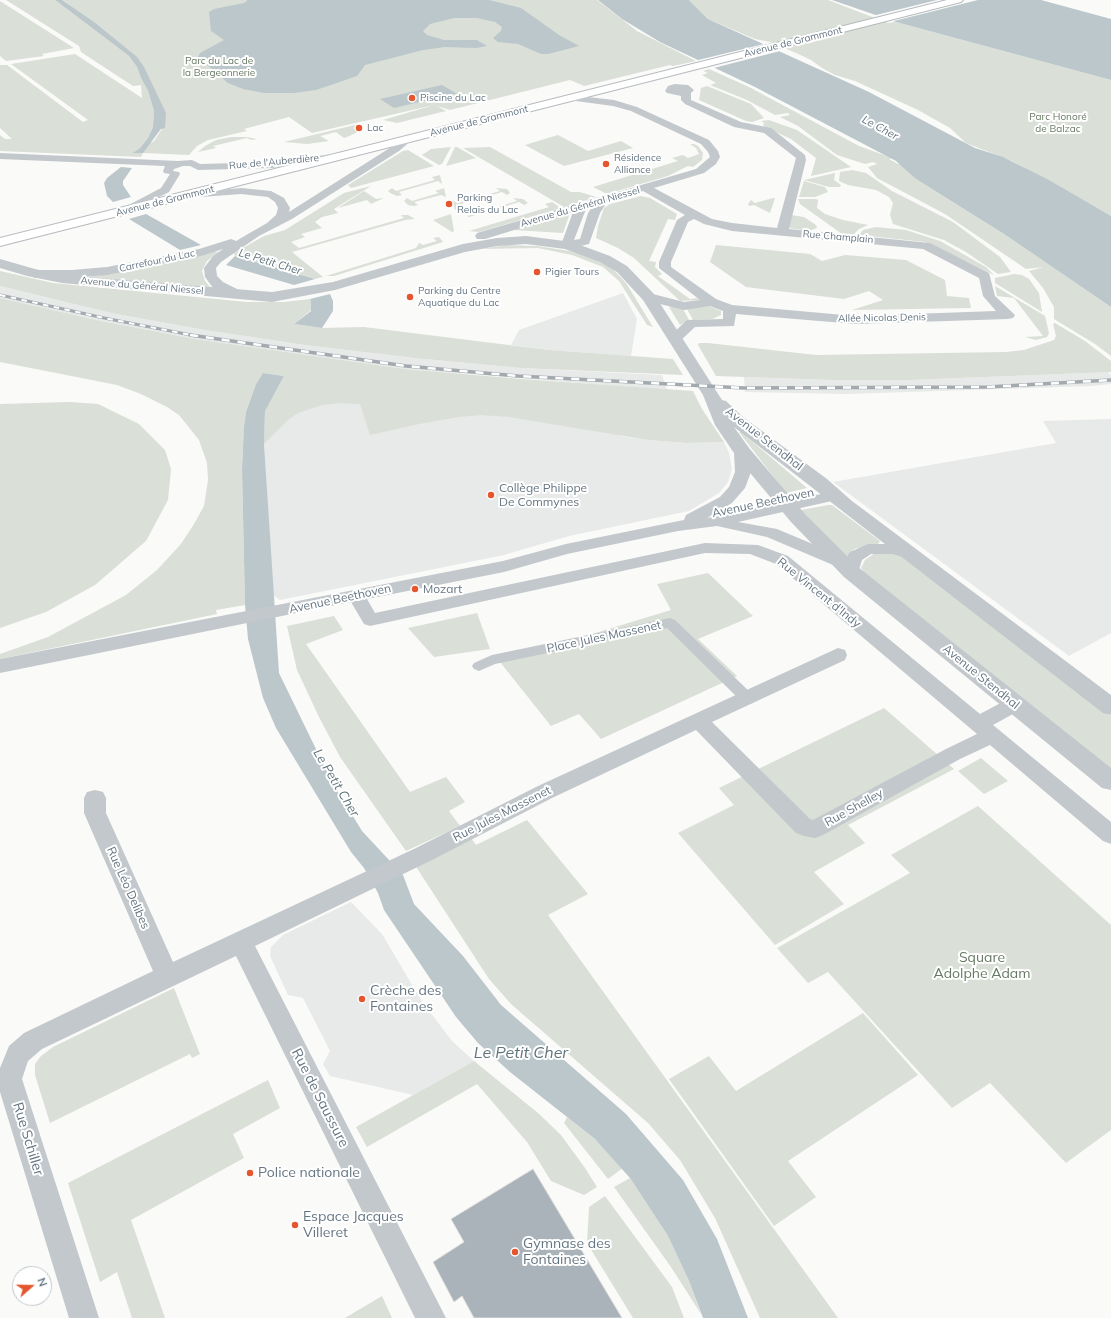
<!DOCTYPE html>
<html>
<head>
<meta charset="utf-8">
<style>
  body { margin:0 }
  #map { position:relative; width:1111px; height:1318px; overflow:hidden; background:#fafaf8; font-family:Mulish,sans-serif }
  canvas { display:block }
  .north { position:absolute; left:12px; top:1266px; width:40px; height:40px; box-sizing:border-box; background:#fff; border:1px solid #c1c8cd; border-radius:50%; rotate:70deg; font-size:11px; font-weight:700; line-height:16px; text-align:center; color:#657683 }
  .north::after { content:''; display:block; margin:auto; width:14px; height:18px; background:#e4572e; clip-path:polygon(50% 0,100% 100%,50% 72%,0 100%) }
</style>
</head>
<body>
<div id="map">
<canvas width="1111" height="1318"></canvas>
<div class="north">N</div>
</div>
<script>
const context = document.querySelector('canvas').getContext('2d');
context.lineJoin = 'round';
function paint(path, color) { context.fillStyle = color; context.fill(path, 'evenodd'); }
const shape = rows => new Path2D(rows.map(r => 'M' + r).join(''));
function stroke(path, color, width, dash) { context.strokeStyle = color; context.lineWidth = width; context.lineCap = dash ? 'butt' : 'round'; context.setLineDash(dash || []); context.stroke(path); }
function label(font, color, halo, rows, align = 'center') {
  context.font = font + ' Mulish,sans-serif'; context.lineWidth = 4; context.setLineDash([]); context.textBaseline = 'middle'; context.strokeStyle = halo; context.fillStyle = color; for (const [text, x, y, turn = 0] of rows) {
    context.save(); context.translate(x, y); context.rotate((+turn || 0) * Math.PI / 180); context.textAlign = isNaN(turn) ? turn : align; if (halo) context.strokeText(text, 0, 0); context.fillText(text, 0, 0); context.restore();
  }
}
const built = shape([
  [0,286,111,313,205,330,305,345,414,358,521,368,662,375,667,390,405,369,195,339,101,321,0,298],
  [623,293,637,319,631,356,549,350,511,345,519,330],
  [1108,372,1111,375,1111,384,1092,386,846,394,745,392,744,377,832,380,910,380],
  [276,387,586,419,621,436,648,440,687,443,724,442,729,453,732,469,728,482,719,493,689,511,569,536,504,555,280,600,273,595,264,444,265,411],
  [1111,419,1111,633,1069,656,833,482,1056,443,1043,421],
  [351,902,382,934,421,1000,452,1041,474,1061,413,1095,330,1076,323,1064,330,1051,303,998,288,995,270,956,271,947,283,935]
]);
const green = shape([
  [6,0,55,0,129,56,137,67,141,78,148,91,154,111,153,127,148,138,140,148,134,152,154,141,162,129,154,89,137,58,93,21,62,0,597,0,637,31,696,61,673,66,670,65,584,86,570,80,450,110,437,106,446,111,397,123,383,120,434,105,312,133,289,117,244,129,247,131,208,140,197,146,189,155,143,153,141,157,0,151,0,135,5,139,12,139,0,128,0,65,7,65,83,122,88,120,11,64,75,54,142,98,141,85,133,86,81,52,79,46],
  [689,0,828,0,888,23,896,22,1111,80,1111,216,1012,161,966,143,950,128,918,110,855,81,835,75,822,68,811,60,796,53,770,42,755,39,708,19],
  [0,1,33,22,74,48,42,54,44,56,6,61,0,56],
  [709,69,749,87,859,146,892,158,889,159,898,164,901,164,916,179,1004,234,1111,307,1111,356,1095,344,1054,319,1054,307,1043,288,1029,271,1043,267,1026,269,945,214,877,178,868,167,877,164,873,162,865,164,837,155,798,126,780,117,790,115,788,113,775,115,747,100,710,85,716,83,702,75,708,73,703,71],
  [707,86,751,104,764,118,752,122,746,121,699,100,701,88],
  [769,120,797,130,851,167,811,176,816,158,791,139,763,126,764,123,761,121],
  [359,124,359,126,353,128,360,131,347,137,344,138,336,132,320,136,329,141,307,144,284,142],
  [558,135,588,151,621,141,633,148,564,166,525,145],
  [247,137,257,139,251,140,247,138,213,146,216,148,198,152,205,146,216,140,231,137],
  [690,144,694,144,698,146,703,153,702,160,693,167,688,166,668,176,607,194,593,187,678,161,672,158,683,155,688,158,699,154,696,148],
  [451,147,442,164,439,165,422,155,431,149],
  [455,147,457,147,476,158,446,166],
  [490,147,571,192,580,192,596,197,564,207,463,148],
  [408,150,434,166,351,188,348,185,403,151],
  [852,170,866,173,892,191,953,222,1000,257,1011,272,998,274,966,252,944,240,893,224,890,215,893,203,889,197,876,190,848,185,839,181,840,172],
  [835,173,834,180,841,185,840,187,829,187,804,180],
  [440,175,442,184,438,181,399,192,402,195,397,196,390,193,388,191,392,188,396,191,435,180,432,177],
  [804,181,825,187,828,192,815,197,799,197],
  [371,186,334,209,338,213,322,217,315,222,322,228,301,234,305,237,291,242,299,248,404,218,401,215,408,215,415,219,405,220,292,252,323,277,315,279,235,256,234,253,264,236,285,230,344,193],
  [444,188,446,197,441,195,414,202,418,205,414,206,408,205,404,201,407,198,412,201,439,193,435,191],
  [496,188,507,189,510,193,507,195,502,192,460,204,464,207,455,210,452,200,457,203,500,191],
  [364,191,376,199,384,198,371,204,367,200,338,208],
  [641,196,650,198,677,214,675,220,668,219,649,261,656,262,655,267,662,274,658,276,690,299,698,298,699,300,680,301,634,258,618,248,596,238,598,226,604,208,610,204],
  [513,198,523,199,528,203,524,205,519,202,469,217,467,216,517,201],
  [773,198,775,198,770,213,754,205,749,206,748,204,751,200,755,203],
  [798,199,816,199,818,200,817,208,825,214,843,220,868,225,859,229,853,235,842,234,800,204],
  [552,202,561,208,479,232,469,231,549,207,545,204],
  [568,212,570,213,563,233,513,230],
  [451,214,454,231,452,232,433,220],
  [791,215,804,217,816,225,817,228,809,231,789,228],
  [876,227,906,230,940,241,986,267,994,275,925,242,859,235,863,230],
  [439,237,443,242,334,276,326,276,416,248,419,243,423,245,437,241,433,238],
  [506,245,537,246,570,251,588,256,611,267,626,283,653,327,647,325,619,281,603,267,572,255,538,248,481,249],
  [716,245,810,254,822,261,845,255,906,260,945,280,947,296,969,298,971,308,852,310,883,300,869,291,844,299,746,287,710,262],
  [215,251,218,252,207,261,202,271,205,281,210,287,83,278,165,264],
  [0,271,53,283,247,302,284,302,310,299,311,302,311,310,294,324,322,328,364,327,549,350,673,359,683,375,521,368,414,358,305,345,205,330,111,313,0,286],
  [1014,274,1022,275,1029,279,1039,293,1042,312,995,283,995,278],
  [995,286,1045,316,1049,333,1047,337,1036,340,1025,337,1043,336,1014,298,997,296],
  [0,298,101,321,195,339,405,369,521,379,693,391,702,409,724,442,687,443,648,440,509,417,481,415,459,417,419,424,370,435,360,404,339,403,322,405,298,413,289,419,264,444,265,411,284,376,263,373,256,384,246,412,244,426,242,469,245,605,216,610,217,614,0,659,0,654,48,637,126,595,157,570,181,544,194,524,204,506,208,480,207,463,199,440,179,415,167,407,141,394,117,385,0,362],
  [672,306,683,309,689,320,680,325,669,307],
  [709,306,721,311,721,315,712,319,693,320,687,309],
  [1055,323,1085,341,1111,361,1111,372,910,380,832,380,716,376,698,345,699,343,708,343,816,355,1006,352,1024,350,1054,340,1056,336,1053,324],
  [70,402,98,404,139,424,165,450,171,469,168,500,146,541,95,585,46,612,0,628,0,404],
  [739,432,741,432,807,488,786,493],
  [828,505,832,505,880,541,878,544,854,549,848,556,844,555,801,510],
  [890,552,902,556,1111,716,1111,769,864,573,861,568,865,560,875,553],
  [708,573,753,616,698,639,737,676,601,739,579,714,551,726,500,662,671,610,657,584],
  [477,613,490,649,434,657,408,628],
  [334,616,343,630,306,644,410,792,446,777,465,802,449,811,460,826,406,851,340,757,319,717,297,670,287,626],
  [884,708,954,769,848,825,865,843,814,872,844,904,775,945,678,833,734,805,719,788],
  [981,758,1008,781,984,794,958,771],
  [978,806,1111,925,1111,1130,1066,1163,990,1083,952,1108,828,972,808,983,777,948,910,873,891,855],
  [527,820,588,894,548,915,838,1318,760,1318,715,1218,680,1160,648,1123,511,1004,489,979,411,859,468,834,476,845],
  [174,988,200,1054,192,1058,190,1054,50,1123,35,1075,35,1064,41,1056,53,1047],
  [863,1013,918,1075,788,1161,816,1197,774,1226,669,1079,709,1056,736,1091],
  [474,1061,538,1113,561,1135,585,1168,597,1187,584,1195,551,1181,527,1142,477,1084,367,1147,356,1127],
  [268,1080,280,1108,233,1134,244,1158,131,1220,165,1318,132,1318,117,1272,100,1282,68,1183],
  [567,1117,595,1139,623,1168,608,1179,564,1123],
  [630,1178,668,1236,689,1281,701,1314,671,1267,614,1187],
  [605,1196,672,1287,684,1318,633,1318,587,1243,589,1207],
  [382,1296,392,1318,345,1318]
]);
const water = shape([
  [55,0,62,0,93,21,137,57,144,67,166,113,165,128,161,129,143,153,133,153,140,148,148,138,153,127,154,111,148,91,141,78,137,67,129,56],
  [247,0,489,0,521,8,559,35,579,46,548,54,541,54,518,44,498,42,493,38,501,31,502,27,495,22,477,18,454,18,430,24,423,31,427,35,444,40,477,40,487,46,476,48,445,47,423,50,365,65,357,76,316,90,294,93,264,93,243,89,228,83,198,57,200,53,224,40,211,31,209,12,214,9,244,3,247,1],
  [598,0,689,0,708,19,869,92,975,148,1003,157,1047,179,1111,216,1111,307,1004,234,916,179,896,161,755,87,660,42,622,19],
  [832,0,1041,0,1111,19,1111,80,896,22],
  [442,85,459,95,453,94,394,108,380,99],
  [121,167,132,168,123,181,123,185,131,197,113,202,107,196,104,183,107,178],
  [146,214,201,245,180,250,129,219],
  [235,256,315,279,294,285,226,265],
  [330,294,333,301,333,311,322,328,294,324,311,311,311,302,310,299],
  [263,373,284,376,265,411,264,444,279,673,332,782,362,831,403,875,414,904,463,956,501,1005,626,1114,683,1180,717,1239,748,1318,703,1318,689,1281,668,1236,630,1178,595,1139,510,1072,478,1043,456,1017,384,910,378,893,364,868,351,852,276,728,263,698,248,639,245,605,242,469,244,426,246,412,256,384]
]);
const pier = shape([
  [937,0,978,0,890,22,872,16],
  [768,43,784,50,710,69,694,61]
]);
const building = shape([
  [533,1169,622,1318,474,1318,462,1296,454,1302,433,1262,464,1242,451,1219,533,1169]
]);
const pedestrian = shape([
  [670,618,675,620,753,695,755,699,753,703,748,704,743,703,667,628,495,664,479,671,474,669,472,666,474,663,492,655,670,618]
]);
const minor = shape([
  [675,84,688,85,694,90,691,93,691,100,741,122,771,128,805,155,806,160,789,229,930,243,989,273,995,296,1015,315,1013,318,1008,319,855,324,736,314,734,326,695,327,680,341,675,342,670,341,668,338,687,320,723,319,723,311,710,306,684,310,644,300,643,297,649,293,684,302,700,300,659,268,659,262,677,220,685,215,643,191,607,202,600,213,589,244,567,249,561,245,573,212,485,239,477,239,475,236,477,233,696,169,710,157,708,152,701,144,631,111,613,106,568,100,566,98,568,96,571,95,614,100,637,107,709,140,718,151,720,157,716,164,704,173,654,188,712,219,732,223,777,228,796,158,764,133,734,127,685,104,681,100,681,96,667,93,665,91,668,86,675,84],
  [593,206,588,213,580,239,574,240,586,209,593,206],
  [694,219,704,224,732,231,923,249,979,278,983,296,996,311,855,316,732,305,716,299,671,267,671,262,688,222,694,219],
  [407,137,412,140,399,151,292,219,259,236,221,262,216,268,217,276,223,282,243,292,244,295,243,298,233,298,213,288,205,277,204,268,213,256,223,249,201,256,107,275,72,278,35,278,29,274,35,270,72,270,107,267,199,249,231,239,236,241,267,223,276,215,278,208,275,202,268,197,241,194,188,198,184,197,182,195,184,193,241,188,271,191,284,198,290,208,289,212,407,137],
  [0,153,178,161,192,160,200,164,272,162,340,153,345,156,340,159,272,168,198,170,190,166,183,166,174,169,173,171,179,172,180,174,169,192,127,213,121,210,123,208,161,188,170,174,164,173,163,171,165,166,0,159,0,153],
  [742,447,748,449,750,452,751,472,745,488,732,503,707,518,835,491,841,493,843,496,841,499,738,522,777,529,846,558,850,552,868,544,894,544,918,551,921,555,918,559,912,560,893,554,871,554,862,560,857,576,851,578,845,576,842,572,843,565,833,565,767,537,717,526,678,531,567,554,504,572,367,599,375,613,705,543,758,545,788,556,980,714,1008,699,1015,697,1022,699,1025,704,1022,709,993,725,1111,822,1111,844,1103,841,990,745,960,759,823,835,815,838,804,836,796,833,696,730,552,798,432,860,255,946,446,1318,415,1318,236,956,42,1049,28,1061,22,1079,99,1318,69,1318,0,1092,0,1068,9,1046,24,1033,153,971,84,813,84,798,87,792,95,790,103,792,106,798,106,813,173,962,416,848,538,786,838,648,845,650,847,655,845,660,712,722,810,819,813,820,946,749,977,734,776,564,750,554,705,553,370,626,364,624,351,602,0,673,0,659,503,561,566,544,684,520,686,515,720,497,729,487,735,472,734,452,736,449,742,447]
]);
const tertiary = shape([
  [526,236,572,242,610,256,627,266,654,294,722,400,726,401,743,417,827,479,852,501,1111,695,1111,715,1103,713,734,427,749,448,805,514,858,567,1111,768,1111,790,1102,788,844,577,791,522,736,456,715,425,703,395,643,300,617,272,600,262,565,249,526,244,497,246,465,252,335,290,272,302,62,283,27,276,0,268,0,259,35,269,62,275,272,292,333,282,463,244,497,238,526,236]
]);
const primary = shape([
  [947,0,963,0,961,2,0,246,0,238,947,0]
]);
const railFar1 = shape([
  [0,295,104,318,196,336]
]);
const rail = shape([
  [190,335,406,366,518,376,744,388,987,387,1111,380]
]);
const markers = [
  [412,98,4,"#e4572e"],
  [359,128,4,"#e4572e"],
  [606,164,4,"#e4572e"],
  [449,204,4,"#e4572e"],
  [537,272,4,"#e4572e"],
  [410,297,4,"#e4572e"],
  [491,495,4,"#e4572e"],
  [415,589,4,"#e4572e"],
  [362,999,4,"#e4572e"],
  [250,1173,4,"#e4572e"],
  [295,1225,4,"#e4572e"],
  [515,1252,4,"#e4572e"]
];
const farStreetnames = [
  ["Avenue de Grammont",793,42,-14],
  ["Avenue de Grammont",479,121,-14],
  ["Rue de l'Auberdière",274,162,-5],
  ["Avenue de Grammont",165,201,-14],
  ["Avenue du Général Niessel",580,207,-16],
  ["Rue Champlain",838,237,5],
  ["Carrefour du Lac",157,261,-12],
  ["Avenue du Général Niessel",142,286,5],
  ["Allée Nicolas Denis",882,318,-1]
];
const farParknames = [
  ["Parc du Lac de",219,61],
  ["la Bergeonnerie",219,73],
  ["Parc Honoré",1058,117],
  ["de Balzac",1058,129]
];
const farPoinames = [
  ["Piscine du Lac",420,98],
  ["Lac",367,128],
  ["Résidence",614,158],
  ["Alliance",614,170],
  ["Parking",457,198],
  ["Relais du Lac",457,210],
  ["Pigier Tours",545,272],
  ["Parking du Centre",418,291],
  ["Aquatique du Lac",418,303]
];
const farWaternames = [
  ["Le Cher",880,128,28],
  ["Le Petit Cher",270,262,17]
];
const streetNames = [
  ["Avenue Stendhal",764,439,38],
  ["Avenue Beethoven",763,503,-12],
  ["Rue Vincent d'Indy",819,593,39],
  ["Avenue Beethoven",340,599,-12],
  ["Place Jules Massenet",604,637,-12],
  ["Avenue Stendhal",981,677,39],
  ["Rue Shelley",854,808,-29],
  ["Rue Jules Massenet",502,814,-27],
  ["Rue Léo Delibes",128,888,66]
];
const poiNames = [
  ["Collège Philippe",499,488],
  ["De Commynes",499,502],
  ["Mozart",423,589]
];
const waterNames = [
  ["Le Petit Cher",336,783,59]
];
const nearParknames = [
  ["Square",982,958],
  ["Adolphe Adam",982,974]
];
const nearPoinames = [
  ["Crèche des",370,991],
  ["Fontaines",370,1007],
  ["Police nationale",258,1173],
  ["Espace Jacques",303,1217],
  ["Villeret",303,1233],
  ["Gymnase des",523,1244],
  ["Fontaines",523,1260]
];
const nearStreetnames = [
  ["Rue de Saussure",320,1098,63],
  ["Rue Schiller",28,1139,73]
];
const nearWaternames = [
  ["Le Petit Cher",521,1053]
];
paint(built, '#e8e9e9');
paint(green, '#dadfd7');
paint(water, '#bbc7cb');
paint(pier, '#fafaf8');
paint(building, '#aab3b9');
stroke(building, '#dcdcda', 1);
stroke(primary, '#b5babe', 2);
paint(pedestrian, '#c3c8cc');
paint(minor, '#c3c8cc');
paint(tertiary, '#c3c8cc');
paint(primary, '#fff');
stroke(railFar1, '#a2aab0', 3);
stroke(rail, '#a2aab0', 3.5);
stroke(railFar1, '#fff', 2, [5.5]);
stroke(rail, '#fff', 2.5, [8]);
for (const [x, y, r, color] of markers) { const dot = new Path2D(); dot.arc(x, y, r, 0, 2 * Math.PI); context.fillStyle = color; context.fill(dot); stroke(dot, '#fff', 1.5); }
label('10px', '#657683', '#fff', farStreetnames);
label('10px', '#687a64', '#fff', farParknames);
label('10px', '#657683', '#fff', farPoinames, 'left');
label('italic 11px', '#60757c', '#fff', farWaternames);
label('12px', '#657683', '#fff', streetNames);
label('12px', '#657683', '#fff', poiNames, 'left');
label('italic 13px', '#60757c', '#fff', waterNames);
label('14px', '#687a64', '#fff', nearParknames);
label('14px', '#657683', '#fff', nearPoinames, 'left');
label('14px', '#657683', '#fff', nearStreetnames);
label('italic 16px', '#60757c', '#fff', nearWaternames);
</script>
</body>
</html>
